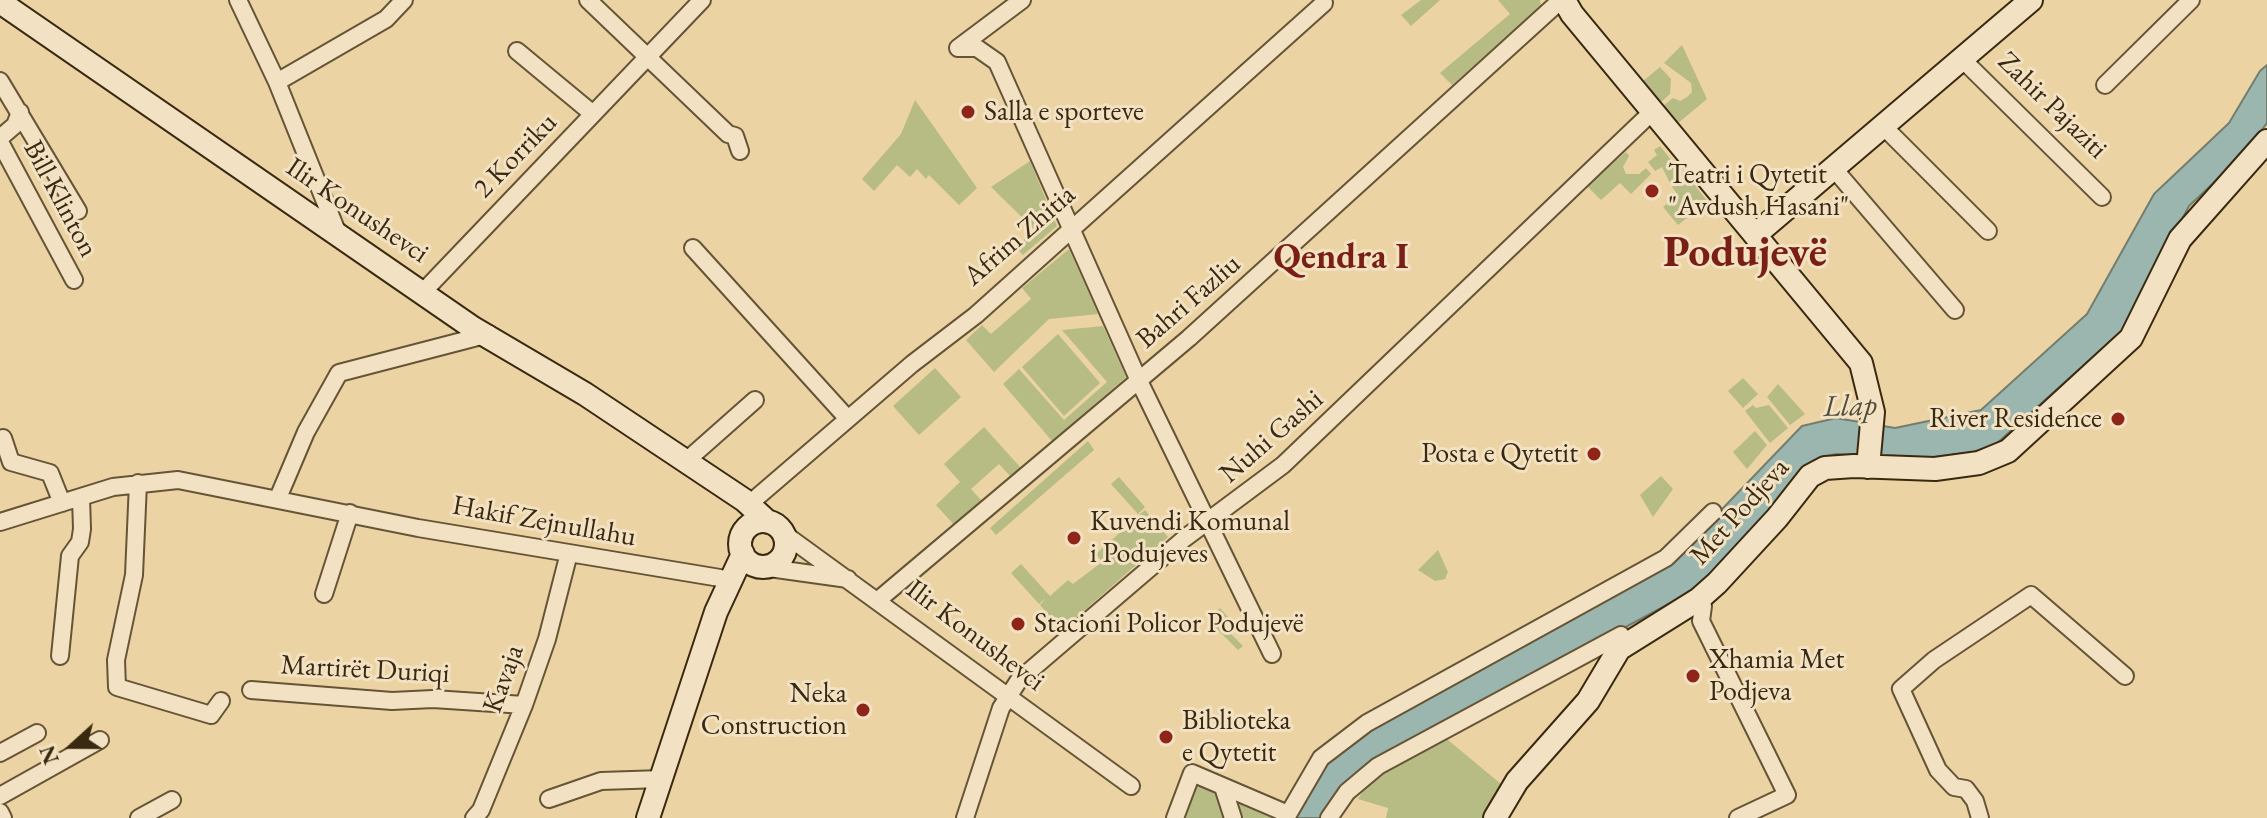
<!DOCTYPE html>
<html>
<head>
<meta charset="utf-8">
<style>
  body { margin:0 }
  #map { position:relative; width:2267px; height:818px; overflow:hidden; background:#ebd3a3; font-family:"EB Garamond",serif }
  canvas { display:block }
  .north { position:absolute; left:32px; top:706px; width:80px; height:80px; -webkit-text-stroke:6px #f2e2c3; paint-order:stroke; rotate:249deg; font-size:22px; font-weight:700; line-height:32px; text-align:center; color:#3a2911 }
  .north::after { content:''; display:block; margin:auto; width:28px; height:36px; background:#3a2911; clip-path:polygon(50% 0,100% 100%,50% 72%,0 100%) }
</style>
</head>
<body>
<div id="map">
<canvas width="2267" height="818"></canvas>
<div class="north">N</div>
</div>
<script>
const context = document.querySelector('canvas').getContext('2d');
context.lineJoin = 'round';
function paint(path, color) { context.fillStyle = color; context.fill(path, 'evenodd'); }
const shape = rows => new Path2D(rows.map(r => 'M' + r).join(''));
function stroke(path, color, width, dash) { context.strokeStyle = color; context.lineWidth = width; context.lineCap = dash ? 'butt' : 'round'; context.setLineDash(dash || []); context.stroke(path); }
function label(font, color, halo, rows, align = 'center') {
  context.font = font + ' "EB Garamond",serif'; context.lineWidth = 6; context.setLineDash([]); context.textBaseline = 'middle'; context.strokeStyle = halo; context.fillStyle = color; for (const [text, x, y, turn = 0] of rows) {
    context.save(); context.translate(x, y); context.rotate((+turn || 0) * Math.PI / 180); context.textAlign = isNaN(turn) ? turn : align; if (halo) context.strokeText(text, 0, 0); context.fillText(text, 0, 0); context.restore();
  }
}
const green = shape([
  [1421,0,1440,0,1411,26,1401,15],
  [1498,0,1540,0,1541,6,1452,85,1440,73,1510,14],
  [1682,45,1707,99,1677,124,1663,106,1673,98,1680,101,1687,97,1692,92,1691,83,1664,63],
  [1660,67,1671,79,1670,94,1660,103,1642,82],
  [915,100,977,188,959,205,929,175,926,179,917,169,910,177,897,165,874,191,862,179,901,134],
  [1660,146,1683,175,1671,185,1662,167,1655,171,1648,162,1657,155,1654,150],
  [1626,152,1629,156,1623,167,1626,174,1639,174,1646,168,1651,174,1631,194,1620,183,1601,200,1587,186],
  [1030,161,1057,226,1023,255,1016,248,1034,229,991,187],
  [1687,175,1707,201,1702,205,1697,199,1688,207,1692,214,1678,225,1663,207,1678,195,1672,187],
  [1069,249,1098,314,1049,319,994,372,966,340,982,325,991,334,1031,299,1022,288],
  [1103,326,1126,377,1052,441,1003,384,1019,369,1064,420,1107,382,1062,330],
  [1058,334,1100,383,1064,416,1022,367],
  [935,368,961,397,919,435,893,406],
  [1743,378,1758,394,1743,408,1728,391],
  [1778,384,1805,414,1790,425,1767,397],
  [1753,405,1756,408,1769,405,1788,428,1770,443,1745,411],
  [984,427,1021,468,1011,477,999,464,971,489,982,501,955,526,936,505,960,482,944,464],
  [1755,431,1767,445,1747,469,1733,452],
  [1088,441,1094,450,996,535,990,528],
  [1661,476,1673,489,1653,517,1640,495],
  [1119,477,1145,507,1138,514,1111,484],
  [1145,510,1168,537,1062,630,1040,605,1046,598,1039,604,1011,573,1021,564,1050,596,1068,580,1073,584,1102,562,1096,554],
  [1438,550,1448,572,1445,579,1435,581,1418,570],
  [1220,608,1228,617,1221,624,1243,646,1238,650,1208,620],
  [1442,735,1501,784,1485,818,1386,818,1388,808,1358,799,1367,785,1401,757],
  [1192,773,1237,803,1244,796,1286,818,1175,818]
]);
const water = shape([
  [2267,65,2267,123,2242,156,2189,206,2124,329,1996,444,1973,452,1927,458,1836,454,1819,458,1805,469,1727,559,1689,593,1393,752,1324,818,1291,818,1329,757,1351,738,1676,557,1802,426,1836,418,1895,428,1981,410,2087,314,2154,194,2229,123,2260,71,2267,65]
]);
const street = shape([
  [238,0,277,82,338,234],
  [588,0,728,134,735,136,740,151],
  [958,48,977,48,997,62,1139,381,1272,654],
  [958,48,1022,0],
  [517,51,593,114],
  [1961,58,2102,197],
  [0,81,78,211],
  [277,82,386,19,404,0],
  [2105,85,2191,0],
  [1883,126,1988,231],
  [0,138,15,125,20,112],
  [0,142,74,280],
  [1835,170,1955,310],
  [693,248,848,419],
  [423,292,702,0],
  [3,438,11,462,50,473,62,503],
  [685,462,755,400],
  [138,483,134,575,116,660,117,687,211,715,221,701],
  [278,498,306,432,339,373,489,334],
  [748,505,912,364,976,315,1324,3],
  [0,522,113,487,178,480,418,528,720,578,728,583],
  [783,533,1131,786],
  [762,567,848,579],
  [324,594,350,513],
  [1699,599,1703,606,1701,621,1787,795,1738,818],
  [877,601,1189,338,1561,0],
  [60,656,70,556,80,542,82,529,81,497],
  [251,690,392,701,433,699,524,705],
  [0,753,37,733],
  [1223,787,1233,818],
  [0,796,100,740],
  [549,799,601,781,662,779],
  [0,812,3,818],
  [139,818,172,800],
  [474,818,481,810,524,705,547,639,569,553],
  [965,818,1001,708,1019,680,1185,538,1283,465,1652,112],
  [1175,818,1192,773,1288,814],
  [1286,818,1321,758,1367,723,1666,558,1713,512],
  [1329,818,1347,792,1378,766,1621,635],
  [1980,818,1975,801,1966,789,1954,787,1938,770,1901,689,1934,660,2031,595,2125,676]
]);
const secondary = shape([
  [1564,0,1572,14,1861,363,1873,412,1868,467],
  [0,2,473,328,585,394,744,500,768,522],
  [1755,235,2031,0],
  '740 544a23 23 0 1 1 46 0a23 23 0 1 1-46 0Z',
  [648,818,716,612,743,554],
  [1495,818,1517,781,1588,701,1619,649,1699,599,1717,583,1777,518,1810,476,1825,468,1854,466,1935,469,1979,463,2008,451,2131,338,2180,239,2267,141]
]);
const markers = [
  [968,112,8,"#8f2418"],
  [1652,191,8,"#8f2418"],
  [2118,419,8,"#8f2418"],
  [1594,454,8,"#8f2418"],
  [1074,538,8,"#8f2418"],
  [1018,624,8,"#8f2418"],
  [1693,676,8,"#8f2418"],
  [863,710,8,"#8f2418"],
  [1166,737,8,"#8f2418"]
];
const streetNames = [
  ["Zahir Pajaziti",2052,106,44],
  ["2 Korriku",516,156,-46],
  ["Bill Klinton",60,199,62],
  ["Ilir Konushevci",357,211,34],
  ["Afrim Zhitia",1020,236,-41],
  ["Bahri Fazliu",1189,302,-41],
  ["Nuhi Gashi",1272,437,-41],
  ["Met Podjeva",1740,512,-48],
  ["Hakif Zejnullahu",544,522,10],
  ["Ilir Konushevci",975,636,37],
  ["Martirët Duriqi",365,670,3],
  ["Kavaja",504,679,-70]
];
const poiNames = [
  ["Salla e sporteve",984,112],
  ["Teatri i Qytetit",1668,175],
  ["\"Avdush Hasani\"",1668,207],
  ["River Residence",2102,419,"right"],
  ["Posta e Qytetit",1578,454,"right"],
  ["Kuvendi Komunal",1090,522],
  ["i Podujeves",1090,554],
  ["Stacioni Policor Podujevë",1034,624],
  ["Xhamia Met",1709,660],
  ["Podjeva",1709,692],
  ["Neka",847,694,"right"],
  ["Construction",847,726,"right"],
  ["Biblioteka",1182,721],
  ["e Qytetit",1182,753]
];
const waterNames = [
  ["Llap",1850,407,-2]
];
const districtNames = [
  ["Qendra I",1341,258]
];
const townNames = [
  ["Podujevë",1745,254]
];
paint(green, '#b7bc85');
paint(water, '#9bb6ae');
stroke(water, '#747e6f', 2);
stroke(street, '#665436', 20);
stroke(secondary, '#3a2911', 26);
stroke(street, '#f2e2c3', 16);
stroke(secondary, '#f2e2c3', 22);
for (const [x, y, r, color] of markers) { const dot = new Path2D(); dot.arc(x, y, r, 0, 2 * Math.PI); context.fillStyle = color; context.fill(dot); stroke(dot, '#f2e2c3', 3); }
label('28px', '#3a2911', '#f2e2c3', streetNames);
label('28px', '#3a2911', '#f2e2c3', poiNames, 'left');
label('italic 30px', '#524c38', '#f2e2c3', waterNames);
label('bold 36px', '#7a1f14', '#f2e2c3', districtNames);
label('bold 44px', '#7a1f14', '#f2e2c3', townNames);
</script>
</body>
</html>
